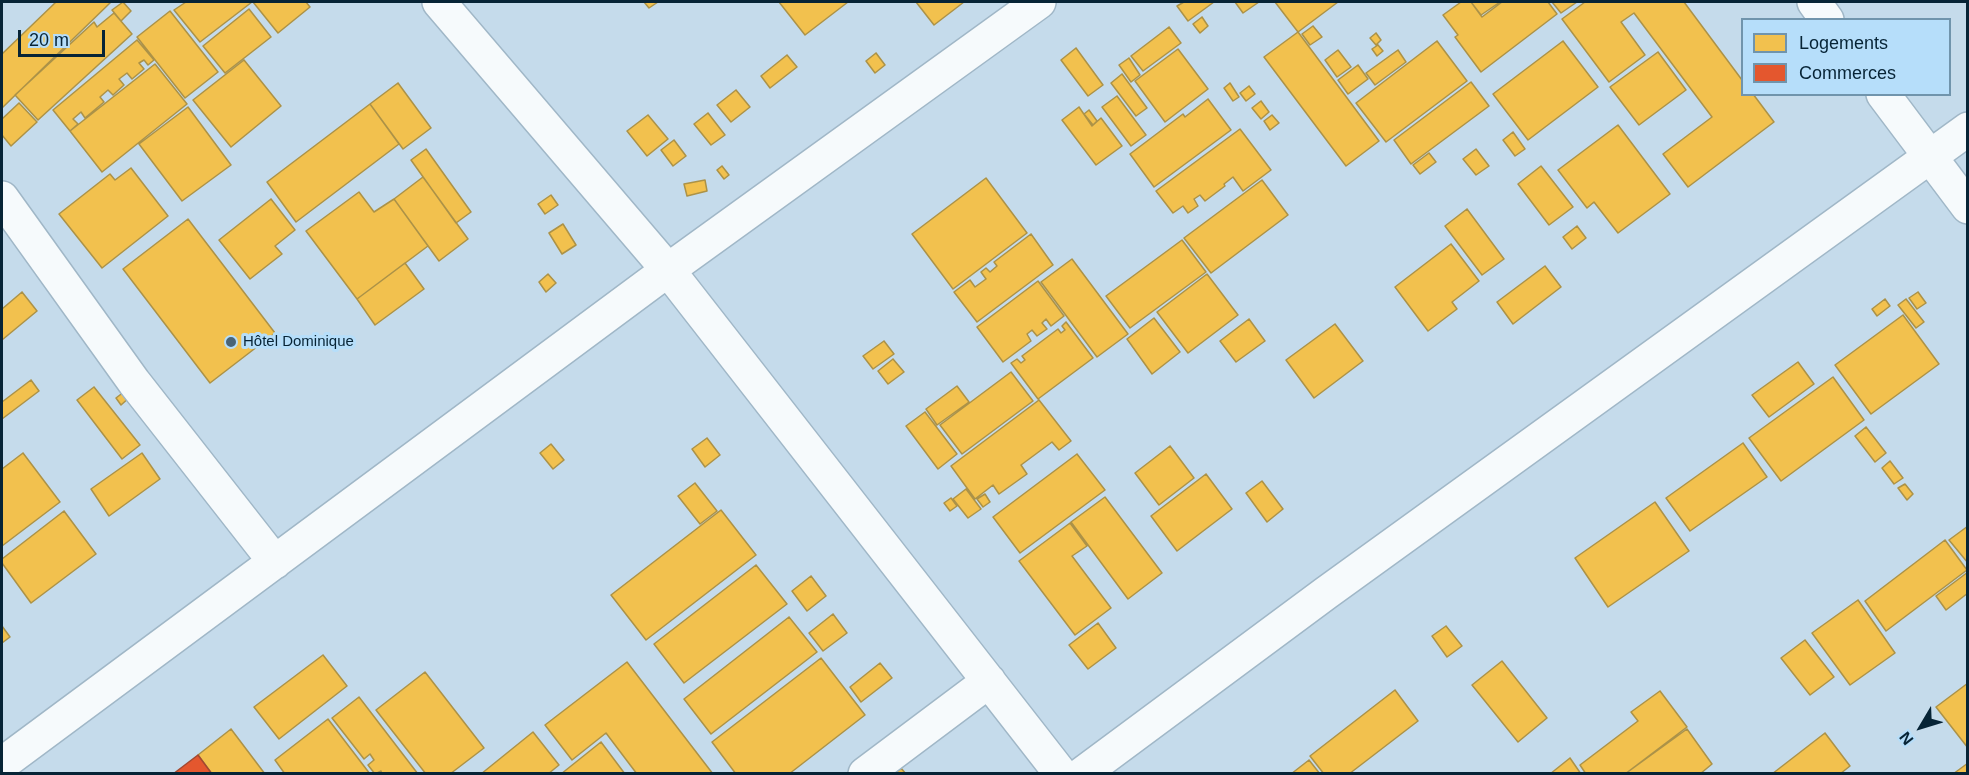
<!DOCTYPE html>
<html>
<head>
<meta charset="utf-8">
<style>
  body { margin:0 }
  #map { position:relative; width:1969px; height:775px; overflow:hidden; background:#c5dbeb; font-family:Helvetica,sans-serif }
  canvas { display:block }
  .frame { position:absolute; inset:0; border:3px solid #072436; pointer-events:none }
  .legend { position:absolute; left:1741px; top:18px; width:210px; height:78px; box-sizing:border-box; background:#b6defa; border:2px solid #7094ac; margin:0; padding:8px 10px; list-style:none; font-size:18px; color:#072436 }
  .legend li { display:flex; align-items:center; gap:12px; height:30px }
  .legend b { width:30px; border:2px solid #7094ac }
  .north { position:absolute; left:1891px; top:697px; width:60px; height:60px; -webkit-text-stroke:4px #b6defa; paint-order:stroke; rotate:232deg; font-size:16px; font-weight:700; line-height:24px; text-align:center; color:#072436 }
  .north::after { content:''; display:block; margin:auto; width:21px; height:27px; background:#072436; clip-path:polygon(50% 0,100% 100%,50% 72%,0 100%) }
  .scale { position:absolute; left:18px; top:30px; width:87px; height:27px; box-sizing:border-box; border:3px solid #072436; border-top:0; padding-left:8px; font-size:18px; line-height:21px; white-space:nowrap; color:#072436; -webkit-text-stroke:4px #b6defa; paint-order:stroke }
</style>
</head>
<body>
<div id="map">
<canvas width="1969" height="775"></canvas>
<div class="frame"></div>
<ul class="legend">
<li><b style="height:16px;background:#f2c14e"></b>Logements</li>
<li><b style="height:16px;background:#e4572e"></b>Commerces</li>
</ul>
<div class="north">N</div>
<div class="scale">20 m</div>
</div>
<script>
const context = document.querySelector('canvas').getContext('2d');
context.lineJoin = 'round';
function paint(path, color) { context.fillStyle = color; context.fill(path, 'evenodd'); }
const shape = rows => new Path2D(rows.map(r => 'M' + r).join(''));
function stroke(path, color, width, dash) { context.strokeStyle = color; context.lineWidth = width; context.lineCap = dash ? 'butt' : 'round'; context.setLineDash(dash || []); context.stroke(path); }
function label(font, color, halo, rows, align = 'center') {
  context.font = font + ' Helvetica,sans-serif'; context.lineWidth = 6; context.setLineDash([]); context.textBaseline = 'middle'; context.strokeStyle = halo; context.fillStyle = color; for (const [text, x, y, turn = 0] of rows) {
    context.save(); context.translate(x, y); context.rotate((+turn || 0) * Math.PI / 180); context.textAlign = isNaN(turn) ? turn : align; if (halo) context.strokeText(text, 0, 0); context.fillText(text, 0, 0); context.restore();
  }
}
const homes = shape([
  [56,2,111,2,2,108,2,54,56,2],
  [123,2,131,11,121,21,112,10,123,2],
  [186,2,252,2,200,42,174,10,186,2],
  [253,2,306,2,310,7,278,33,253,2],
  [644,2,658,2,649,8,644,2],
  [779,2,848,2,805,35,779,2],
  [916,2,964,2,934,25,916,2],
  [1184,2,1214,2,1188,21,1177,6,1184,2],
  [1235,2,1259,2,1243,13,1235,2],
  [1275,2,1338,2,1298,32,1275,2],
  [1461,2,1471,2,1482,17,1502,2,1548,2,1557,14,1481,72,1455,37,1458,35,1443,15,1461,2],
  [1471,2,1500,2,1481,15,1471,2],
  [1552,2,1577,2,1561,13,1552,2],
  [1585,2,1684,2,1742,80,1742,94,1753,94,1774,122,1688,187,1663,154,1712,117,1634,13,1621,22,1645,55,1609,82,1562,19,1585,2],
  [249,9,271,37,225,73,203,46,249,9],
  [170,11,218,72,185,98,137,37,170,11],
  [114,13,132,34,38,120,15,95,94,22,97,27,114,13],
  [1202,17,1208,26,1200,33,1193,24,1202,17],
  [1313,26,1322,37,1310,45,1302,34,1313,26],
  [1169,27,1181,43,1143,71,1131,56,1169,27],
  [1298,32,1379,141,1346,166,1264,57,1298,32],
  [1376,33,1381,40,1376,45,1370,38,1376,33],
  [137,40,154,60,148,65,144,60,139,63,144,69,132,79,127,73,119,79,124,85,113,95,108,90,100,97,104,102,85,118,81,112,73,119,78,124,70,131,53,110,137,40],
  [1437,41,1467,81,1386,142,1356,103,1437,41],
  [1563,41,1598,87,1528,140,1493,94,1563,41],
  [1378,45,1383,51,1377,56,1372,49,1378,45],
  [1076,48,1103,85,1088,96,1061,60,1076,48],
  [1178,49,1208,89,1165,122,1135,81,1178,49],
  [1338,50,1351,67,1337,77,1325,60,1338,50],
  [1398,50,1406,62,1375,85,1366,73,1398,50],
  [1658,52,1686,90,1639,125,1610,87,1658,52],
  [876,53,885,65,875,73,866,61,876,53],
  [787,55,797,67,770,88,761,76,787,55],
  [1129,58,1140,75,1131,82,1119,65,1129,58],
  [244,60,281,106,231,147,193,100,244,60],
  [155,64,187,104,102,172,70,131,155,64],
  [1358,65,1368,79,1348,94,1338,80,1358,65],
  [1122,74,1147,108,1136,116,1111,83,1122,74],
  [1471,82,1489,106,1411,164,1394,140,1471,82],
  [398,83,431,128,403,149,370,104,398,83],
  [1230,83,1239,97,1233,101,1224,88,1230,83],
  [1249,86,1255,94,1246,101,1240,93,1249,86],
  [736,90,750,107,731,122,717,105,736,90],
  [1117,96,1146,135,1131,146,1102,107,1117,96],
  [1208,99,1231,130,1154,187,1130,154,1183,114,1185,117,1208,99],
  [1261,101,1269,112,1261,119,1252,108,1261,101],
  [19,103,37,122,11,146,2,135,2,119,19,103],
  [370,104,399,144,296,222,267,182,370,104],
  [188,107,231,165,182,201,139,144,188,107],
  [1079,107,1092,126,1101,118,1122,146,1096,165,1062,120,1079,107],
  [1089,110,1097,121,1093,125,1084,114,1089,110],
  [708,113,725,135,711,145,694,124,708,113],
  [648,115,668,139,647,156,627,131,648,115],
  [1272,115,1279,123,1270,130,1264,121,1272,115],
  [1618,125,1670,194,1618,233,1594,202,1587,208,1558,170,1618,125],
  [1240,129,1271,170,1243,191,1233,177,1224,184,1225,186,1205,201,1200,195,1194,199,1198,206,1188,213,1183,206,1173,213,1156,191,1240,129],
  [1513,132,1525,149,1515,156,1503,140,1513,132],
  [674,140,686,156,673,166,661,150,674,140],
  [426,149,471,212,456,223,411,160,426,149],
  [1476,149,1489,166,1476,175,1463,159,1476,149],
  [1429,153,1436,162,1420,174,1413,165,1429,153],
  [722,166,729,175,724,179,717,170,722,166],
  [1541,166,1573,207,1549,225,1518,184,1541,166],
  [131,168,168,216,102,268,59,214,110,174,115,180,131,168],
  [423,177,468,239,439,261,394,199,423,177],
  [986,178,1027,233,953,289,912,234,986,178],
  [705,180,707,191,687,196,684,184,705,180],
  [1262,180,1288,215,1211,273,1184,238,1262,180],
  [359,192,374,212,394,199,428,246,357,299,306,231,359,192],
  [551,195,558,205,545,214,538,204,551,195],
  [271,199,295,230,275,246,282,254,250,279,219,240,271,199],
  [1467,209,1504,259,1482,275,1445,226,1467,209],
  [188,219,275,333,210,383,123,269,188,219],
  [563,224,576,245,562,254,549,233,563,224],
  [1577,226,1586,238,1572,249,1563,237,1577,226],
  [1031,234,1053,265,977,322,954,292,970,280,975,287,986,279,981,272,986,268,990,272,997,266,994,262,1031,234],
  [1182,240,1206,272,1130,328,1106,296,1182,240],
  [1451,244,1479,281,1452,302,1457,309,1428,331,1395,287,1451,244],
  [1072,259,1128,334,1097,357,1041,282,1072,259],
  [405,263,424,289,375,325,357,299,405,263],
  [1545,266,1561,287,1513,324,1497,302,1545,266],
  [548,274,556,283,546,292,539,282,548,274],
  [1207,274,1238,315,1188,353,1157,312,1207,274],
  [1038,281,1064,316,1051,326,1046,319,1042,323,1047,329,1037,336,1032,330,1027,334,1031,341,1003,362,977,327,1038,281],
  [22,292,37,311,2,340,2,309,22,292],
  [1918,292,1926,303,1917,309,1909,298,1918,292],
  [1885,299,1890,306,1877,316,1872,309,1885,299],
  [1906,299,1924,322,1916,328,1898,305,1906,299],
  [1903,315,1939,364,1871,414,1835,365,1903,315],
  [1154,318,1180,352,1152,374,1127,339,1154,318],
  [1249,319,1265,341,1236,362,1220,341,1249,319],
  [1066,322,1093,358,1038,399,1011,363,1017,359,1021,363,1025,360,1022,356,1058,329,1061,333,1065,330,1062,326,1066,322],
  [1335,324,1363,361,1314,398,1286,360,1335,324],
  [884,341,894,354,873,369,863,356,884,341],
  [893,359,904,372,888,384,878,371,893,359],
  [1798,362,1814,384,1769,417,1752,395,1798,362],
  [1011,372,1033,401,962,454,940,425,1011,372],
  [1833,377,1864,420,1781,481,1749,438,1833,377],
  [31,380,39,391,2,419,2,402,31,380],
  [957,386,969,402,937,425,926,409,957,386],
  [94,387,140,445,122,459,77,400,94,387],
  [125,391,130,397,121,405,116,398,125,391],
  [1039,400,1071,441,1059,450,1052,442,1021,465,1027,474,999,494,993,485,975,499,951,466,1039,400],
  [925,412,957,454,938,469,906,426,925,412],
  [1866,427,1886,453,1875,462,1855,436,1866,427],
  [707,438,720,455,705,467,692,449,707,438],
  [1743,443,1767,477,1690,531,1666,498,1743,443],
  [551,444,564,460,553,469,540,453,551,444],
  [1170,446,1194,478,1159,505,1135,473,1170,446],
  [23,453,60,502,2,546,2,469,23,453],
  [142,453,160,479,109,516,91,489,142,453],
  [1077,454,1105,490,1020,553,993,517,1077,454],
  [1890,461,1903,478,1894,484,1882,468,1890,461],
  [1206,474,1232,509,1177,551,1151,516,1206,474],
  [1262,481,1283,509,1267,522,1246,493,1262,481],
  [695,483,717,511,700,524,678,496,695,483],
  [1905,484,1913,494,1907,500,1898,488,1905,484],
  [966,489,981,509,968,518,953,499,966,489],
  [985,494,990,502,983,507,977,499,985,494],
  [1105,497,1162,573,1128,599,1071,522,1105,497],
  [951,498,957,506,950,511,944,503,951,498],
  [1655,502,1689,551,1608,607,1575,558,1655,502],
  [721,510,756,555,646,640,611,595,721,510],
  [64,511,96,554,31,603,2,563,2,559,64,511],
  [1070,523,1087,546,1072,556,1111,608,1075,635,1019,561,1070,523],
  [1968,526,1968,563,1949,540,1968,526],
  [1945,540,1967,570,1886,631,1865,601,1945,540],
  [756,565,787,604,684,683,654,644,756,565],
  [1968,572,1968,593,1946,610,1936,596,1968,572],
  [811,576,826,596,807,611,792,591,811,576],
  [1858,600,1895,653,1850,685,1812,633,1858,600],
  [833,614,847,633,823,651,809,633,833,614],
  [789,617,817,652,711,734,684,699,789,617],
  [1098,623,1116,648,1088,669,1069,645,1098,623],
  [2,626,10,637,2,643,2,626],
  [1446,626,1462,646,1447,657,1432,636,1446,626],
  [1805,640,1834,677,1810,695,1781,658,1805,640],
  [323,655,347,686,279,739,254,707,323,655],
  [821,658,865,715,789,774,736,774,712,742,821,658],
  [1502,661,1547,718,1518,742,1472,685,1502,661],
  [627,662,713,774,637,774,606,733,572,760,545,725,627,662],
  [880,663,892,678,861,702,850,687,880,663],
  [425,672,484,748,450,774,426,774,376,710,425,672],
  [1968,683,1968,748,1936,707,1968,683],
  [1395,690,1418,721,1349,774,1324,774,1310,756,1395,690],
  [1660,691,1687,727,1625,774,1586,774,1580,765,1638,721,1631,712,1660,691],
  [359,697,418,774,382,774,381,771,375,774,368,765,374,760,370,754,364,759,332,718,359,697],
  [328,719,370,774,285,774,275,760,328,719],
  [231,729,265,774,212,774,198,755,231,729],
  [1687,729,1712,764,1700,774,1625,774,1687,729],
  [533,732,559,765,548,774,481,774,533,732],
  [1825,733,1850,766,1840,774,1772,774,1825,733],
  [601,742,625,774,561,774,601,742],
  [1570,758,1581,774,1550,774,1570,758],
  [1309,760,1320,774,1291,774,1309,760],
  [1968,763,1968,774,1953,774,1968,763],
  [901,768,906,774,894,774,901,768]
]);
const shops = shape([
  [198,755,212,774,173,774,198,755]
]);
const minor = shape([
  [439,2,668,270,1061,774],
  [1814,2,1827,20],
  [1883,94,1968,207],
  [2,198,134,382,275,562],
  [2,764,668,270,1039,2],
  [865,774,989,681],
  [1082,774,1326,593,1968,129]
]);
const markers = [
  [231,342,6,"#4a6475"]
];
const poiNames = [
  ["Hôtel Dominique",243,342]
];
paint(homes, '#f2c14e');
stroke(homes, '#ac9247', 1.5);
paint(shops, '#e4572e');
stroke(shops, '#a24830', 1.5);
stroke(minor, '#a0b7c7', 36);
stroke(minor, '#f6fafc', 33);
for (const [x, y, r, color] of markers) { const dot = new Path2D(); dot.arc(x, y, r, 0, 2 * Math.PI); context.fillStyle = color; context.fill(dot); stroke(dot, '#b6defa', 2); }
label('15px', '#072436', '#b6defa', poiNames, 'left');
</script>
</body>
</html>
